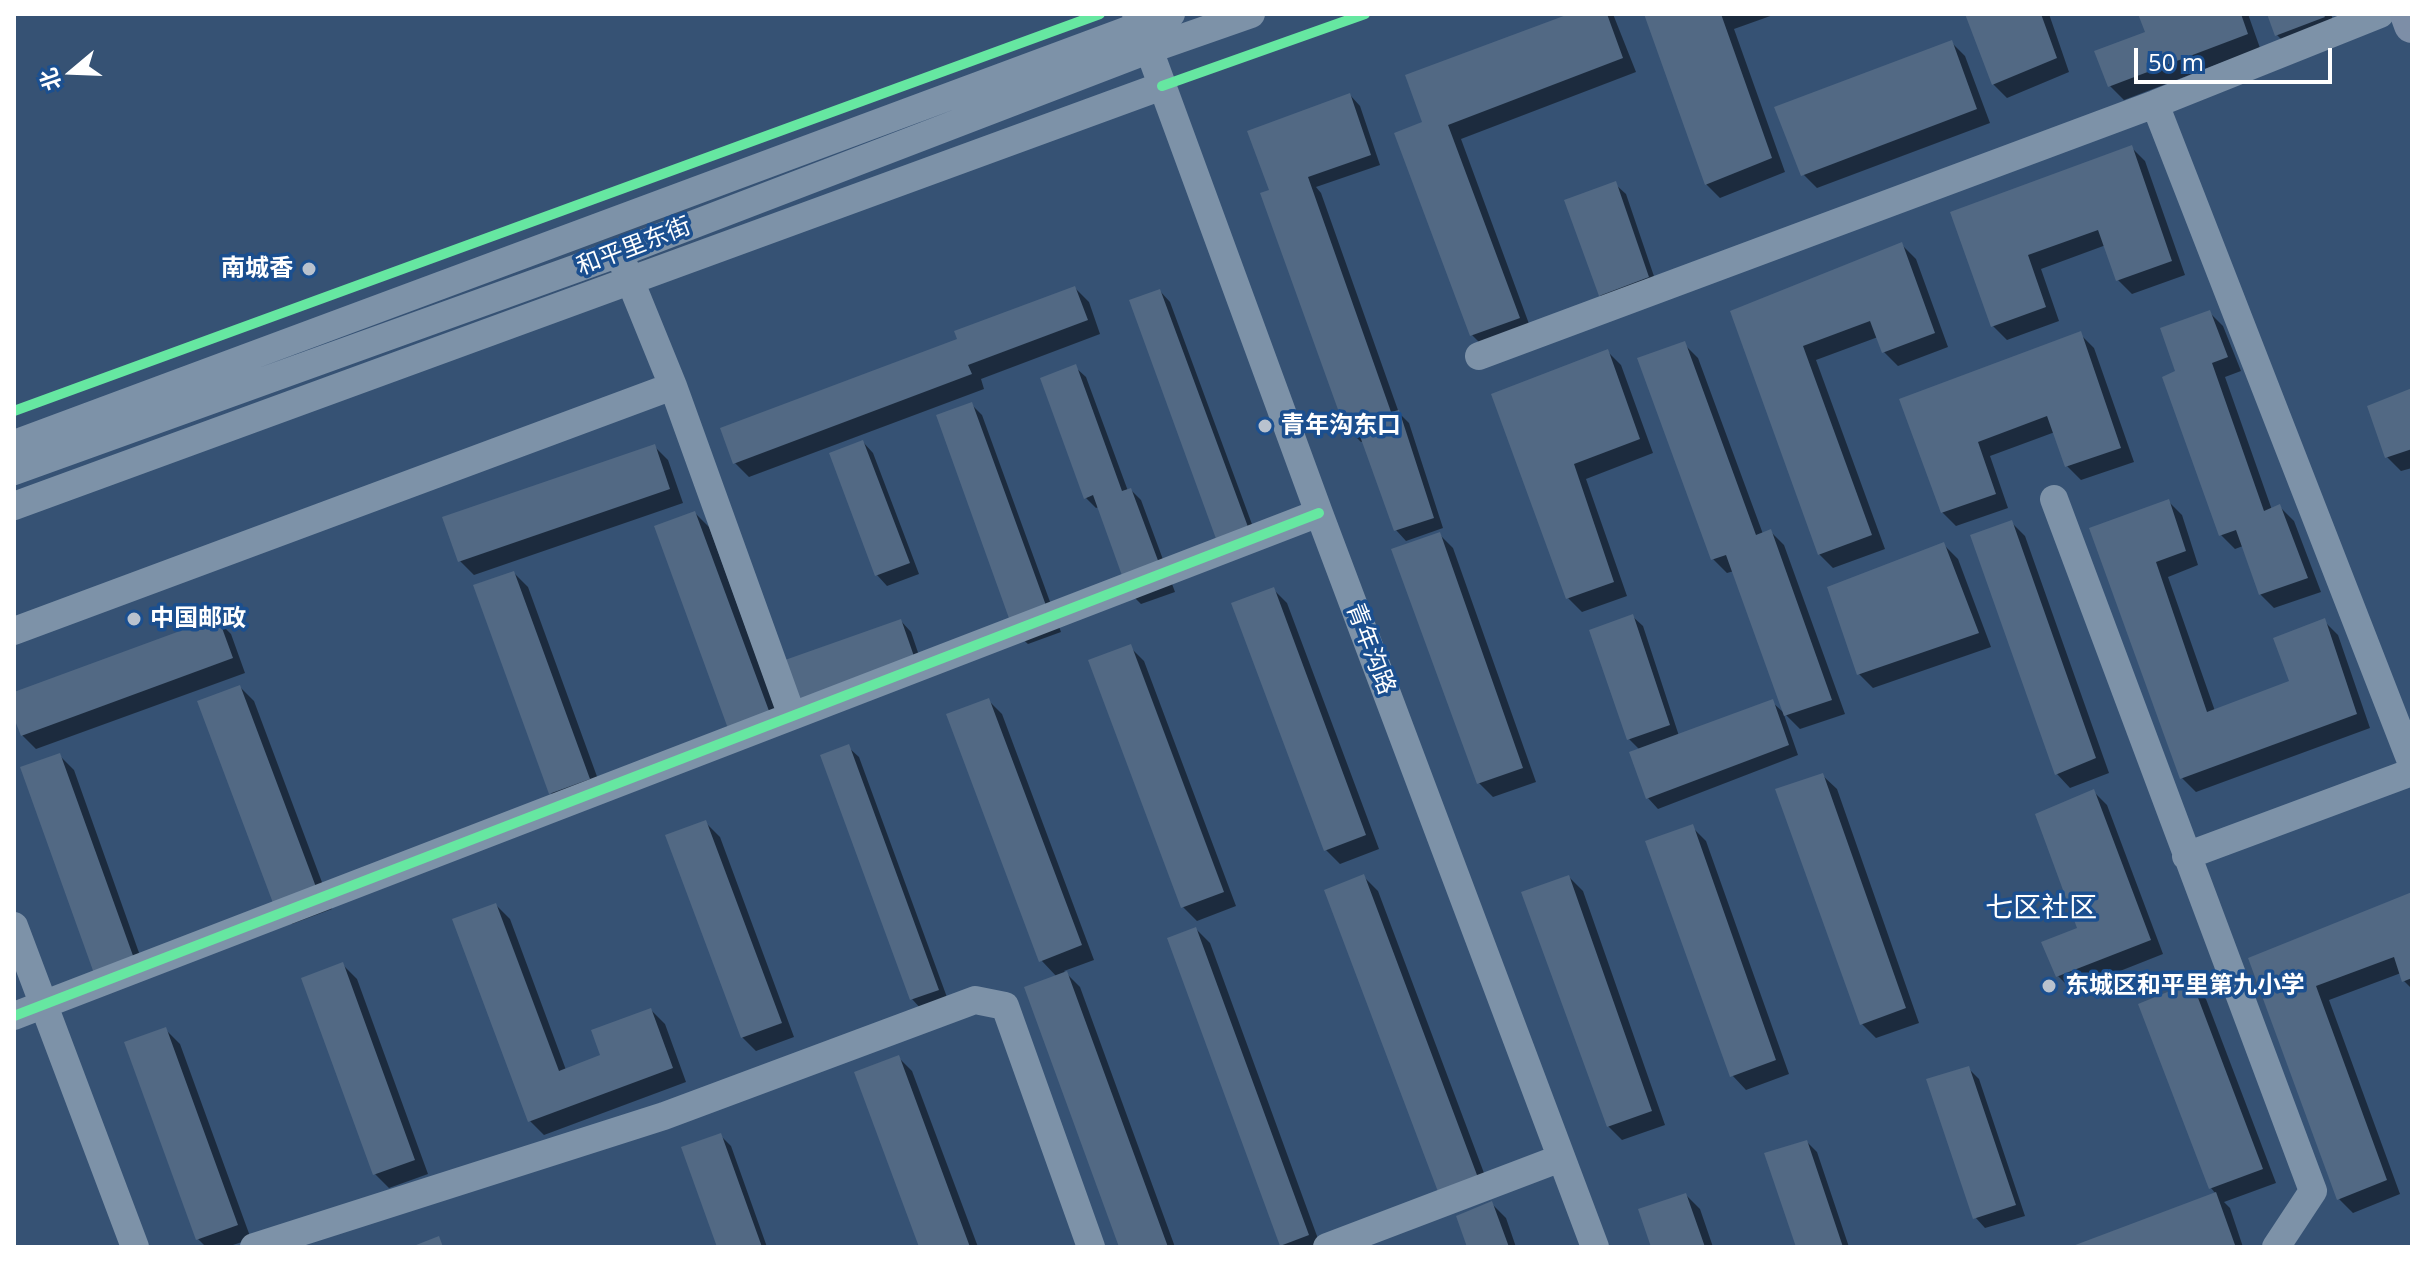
<!DOCTYPE html>
<html>
<head>
<meta charset="utf-8">
<style>
  body { margin:0 }
  #map { position:relative; width:2426px; height:1261px; overflow:hidden; background:#365274; font-family:"Open Sans","Noto Sans SC",sans-serif }
  canvas { display:block }
  .frame { position:absolute; inset:0; border:16px solid #fff; pointer-events:none }
  .north { position:absolute; left:32px; top:32px; width:80px; height:80px; -webkit-text-stroke:6px #1b4f8f; paint-order:stroke; rotate:251deg; font-size:22px; font-weight:700; line-height:32px; text-align:center; color:#fff }
  .north::after { content:''; display:block; margin:auto; width:28px; height:36px; background:#fff; clip-path:polygon(50% 0,100% 100%,50% 72%,0 100%) }
  .scale { position:absolute; left:2134px; top:48px; width:198px; height:36px; box-sizing:border-box; border:4px solid #fff; border-top:0; padding-left:10px; font-size:24px; line-height:28px; white-space:nowrap; color:#fff; -webkit-text-stroke:6px #1b4f8f; paint-order:stroke }
</style>
</head>
<body>
<div id="map">
<canvas width="2426" height="1261"></canvas>
<div class="frame"></div>
<div class="north">北</div>
<div class="scale">50 m</div>
</div>
<script>
const context = document.querySelector('canvas').getContext('2d');
context.lineJoin = 'round';
function paint(path, color) { context.fillStyle = color; context.fill(path, 'evenodd'); }
const shape = rows => new Path2D(rows.map(r => 'M' + r).join(''));
function stroke(path, color, width, dash) { context.strokeStyle = color; context.lineWidth = width; context.lineCap = dash ? 'butt' : 'round'; context.setLineDash(dash || []); context.stroke(path); }
function label(font, color, halo, rows, align = 'center') {
  context.font = font + ' "Open Sans","Noto Sans SC",sans-serif'; context.lineWidth = 7; context.setLineDash([]); context.textBaseline = 'middle'; context.strokeStyle = halo; context.fillStyle = color; for (const [text, x, y, turn = 0] of rows) {
    context.save(); context.translate(x, y); context.rotate((+turn || 0) * Math.PI / 180); context.textAlign = isNaN(turn) ? turn : align; if (halo) context.strokeText(text, 0, 0); context.fillText(text, 0, 0); context.restore();
  }
}
const shadow = shape([
  [1574,14,1613,14,1636,72,1461,139,1532,332,1486,349,1472,335,1424,124],
  [1646,14,1776,14,1734,29,1785,172,1720,198,1706,184],
  [1967,14,2049,14,2069,72,2007,98,1993,84],
  [2140,14,2248,14,2260,48,2124,100,2110,86,2147,34],
  [2269,14,2331,14,2337,32,2291,49,2277,35],
  [1951,42,1965,56,1990,123,1817,188,1803,174],
  [1350,95,1360,106,1380,165,1316,187,1321,193,1399,413,1409,423,1443,528,1406,541,1396,530,1364,441,1361,442,1347,428,1272,191],
  [2131,147,2145,161,2185,275,2132,294,2118,280,2106,245,2041,269,2059,321,2007,340,1993,326,1953,213],
  [1615,184,1626,194,1658,288,1611,306,1600,295],
  [1902,245,1916,259,1948,347,1898,366,1884,352,1878,337,1816,360,1885,549,1833,568,1819,554,1732,312],
  [1075,288,1089,302,1100,334,981,379,984,389,749,477,735,463,959,340],
  [1160,291,1170,302,1260,546,1231,556],
  [2209,312,2223,326,2241,371,2225,377,2272,510,2280,507,2294,521,2321,592,2274,608,2260,594,2243,546,2235,549,2221,535,2178,372],
  [2080,334,2094,348,2134,462,2081,480,2067,466,2055,432,1990,456,2008,508,1956,526,1942,512,1901,400],
  [1684,344,1698,358,1763,534,1770,531,1784,545,1845,714,1800,729,1786,715,1734,571,1727,573,1713,559],
  [1607,351,1621,365,1653,453,1586,479,1627,596,1582,612,1568,598,1494,395],
  [1075,367,1086,377,1128,491,1131,490,1141,500,1175,592,1141,604,1131,594,1099,507,1096,508,1086,498],
  [2412,390,2412,468,2401,471,2387,457],
  [971,404,982,415,1061,632,1028,644,1017,634],
  [863,442,873,453,919,574,887,586,877,575],
  [654,446,668,460,683,503,474,575,460,561],
  [2168,501,2182,515,2198,565,2168,577,2215,711,2292,682,2324,621,2338,635,2370,728,2196,792,2182,778,2092,529],
  [695,513,709,527,784,733,746,747],
  [2011,522,2025,536,2109,773,2070,788,2057,774],
  [1439,534,1453,548,1536,782,1493,797,1479,783],
  [1944,545,1958,559,1991,647,1873,688,1859,674],
  [514,573,528,587,603,793,565,807,551,793],
  [1273,589,1287,603,1379,849,1340,864,1326,850],
  [1632,616,1643,626,1679,736,1772,702,1783,712,1798,755,1658,809,1648,798,1640,750,1629,739],
  [217,620,231,634,245,673,36,749,22,735,14,712,14,694],
  [901,621,911,632,925,673,812,712],
  [1130,647,1144,661,1236,906,1197,921,1183,907],
  [240,687,254,701,332,909,292,924,278,910],
  [988,700,1002,714,1094,960,1064,971,1080,987,1175,1247,1121,1247,1057,977,1041,960],
  [848,747,859,757,948,1000,922,1010,912,999],
  [60,756,74,770,148,978,112,992],
  [1822,775,1837,789,1919,1023,1876,1038,1862,1024],
  [2093,791,2107,805,2163,954,2072,990,2058,976,2079,929],
  [706,823,720,837,794,1037,756,1051,742,1037],
  [1692,827,1706,841,1789,1074,1746,1090,1732,1075],
  [1364,877,1378,891,1493,1197,1456,1210],
  [1569,877,1583,891,1665,1125,1622,1140,1608,1126],
  [2412,895,2412,989,2404,981,2401,973,2329,1000,2400,1194,2353,1213,2339,1199,2250,959],
  [496,905,510,919,566,1070,603,1057,651,1010,665,1024,686,1082,544,1135,530,1121],
  [1196,929,1210,943,1321,1247,1284,1247,1281,1245],
  [343,965,357,979,428,1174,389,1188,375,1174],
  [2192,985,2206,999,2276,1183,2224,1202,2230,1208,2243,1247,2075,1247,2216,1194,2211,1188],
  [166,1030,180,1044,251,1239,227,1247,206,1247,198,1239],
  [898,1057,912,1071,978,1247,921,1247],
  [1968,1068,1979,1079,2025,1216,1985,1228,1975,1217],
  [720,1135,731,1146,767,1247,719,1247],
  [1807,1142,1817,1152,1849,1247,1798,1247],
  [1686,1195,1700,1209,1713,1247,1653,1247],
  [1492,1204,1506,1218,1516,1247,1470,1247]
]);
const building = shape([
  [1569,14,1607,14,1623,58,1448,125,1520,318,1470,336,1394,133,1422,122,1405,75],
  [1644,14,1721,14,1772,158,1705,185],
  [1965,14,2041,14,2057,58,1992,85],
  [2138,14,2241,14,2248,34,2108,87,2094,51,2145,32],
  [2267,14,2323,14,2325,17,2275,36],
  [1952,40,1977,109,1801,176,1774,107],
  [1350,93,1371,155,1308,177,1391,412,1399,410,1434,518,1394,531,1356,425,1345,429,1260,193,1269,190,1247,131],
  [2132,145,2172,261,2116,281,2098,230,2028,255,2046,307,1991,327,1950,212],
  [1616,181,1649,277,1599,296,1564,200],
  [1902,242,1935,333,1882,353,1870,321,1803,346,1872,535,1818,555,1730,311],
  [1075,286,1088,320,968,365,972,374,733,464,720,428,957,339,954,331],
  [1160,289,1251,535,1219,547,1129,300],
  [2210,310,2228,357,2212,363,2264,511,2280,504,2308,578,2259,595,2236,530,2219,536,2162,377,2175,371,2160,328],
  [2081,331,2121,448,2065,467,2047,416,1978,442,1996,494,1941,513,1899,399],
  [1685,341,1756,535,1771,529,1832,700,1784,716,1726,555,1711,560,1637,358],
  [1608,349,1640,439,1574,464,1614,582,1566,599,1491,394],
  [1076,364,1122,491,1131,488,1166,582,1129,595,1093,495,1084,499,1040,378],
  [2412,388,2412,449,2385,458,2367,406],
  [972,402,1052,622,1015,635,936,415],
  [863,440,910,563,875,576,829,453],
  [655,444,670,489,458,562,442,517],
  [2169,499,2186,551,2156,562,2207,712,2289,681,2273,638,2325,618,2357,714,2180,779,2089,528],
  [695,511,772,719,730,734,654,526],
  [2012,520,2096,758,2055,775,1970,535],
  [1440,532,1523,768,1477,784,1391,549],
  [1944,542,1979,633,1857,675,1827,587],
  [514,571,590,779,549,794,473,585],
  [1274,587,1366,835,1324,851,1231,603],
  [1633,614,1670,725,1627,740,1589,630],
  [218,617,233,658,21,736,14,718,14,692],
  [901,619,916,662,800,703,785,660],
  [1131,644,1224,892,1181,908,1088,660],
  [240,685,319,895,276,911,197,701],
  [989,698,1082,945,1039,962,946,714],
  [1773,699,1789,745,1646,799,1629,752],
  [849,744,939,990,910,1000,820,755],
  [60,753,136,964,96,979,20,767],
  [1823,773,1906,1008,1860,1025,1775,789],
  [2094,789,2151,940,2056,977,2041,942,2077,928,2035,814],
  [706,820,782,1023,741,1038,665,835],
  [1693,824,1776,1060,1730,1077,1645,841],
  [1364,874,1480,1183,1440,1197,1324,890],
  [1569,875,1652,1111,1607,1127,1521,892],
  [2412,892,2412,978,2402,982,2394,957,2316,986,2387,1180,2337,1200,2248,958],
  [496,903,559,1071,600,1055,591,1030,651,1008,673,1068,528,1122,452,919],
  [1196,927,1309,1235,1280,1246,1167,938],
  [343,962,415,1160,373,1175,301,978],
  [1067,971,1168,1247,1119,1247,1024,987],
  [2192,982,2263,1169,2209,1189,2138,1004],
  [166,1027,238,1225,196,1240,124,1042],
  [899,1055,970,1247,919,1247,854,1072],
  [1969,1066,2016,1205,1973,1219,1926,1079],
  [721,1133,762,1247,717,1247,681,1147],
  [1807,1140,1843,1247,1796,1247,1764,1153],
  [2216,1192,2235,1245,2070,1247],
  [1686,1193,1705,1247,1651,1247,1638,1209],
  [1492,1201,1509,1247,1467,1247,1456,1216],
  [439,1236,443,1247,411,1247]
]);
const minor = shape([
  [1136,14,1319,513,1595,1247],
  [2155,104,2412,764],
  [1479,356,2155,104,2380,14],
  [673,386,792,716],
  [14,444,1171,14],
  [14,471,619,253,1148,50,1251,14],
  [2054,499,2313,1191,2276,1247],
  [14,506,1162,86],
  [14,631,673,386,623,263],
  [2186,856,2412,772],
  [14,926,135,1247],
  [14,1016,1319,513],
  [254,1247,664,1116,975,1000,1005,1006,1091,1247],
  [1327,1247,1561,1158]
]);
const major = shape([
  [2408,14,2412,25]
]);
const cycleway = shape([
  [1162,86,1365,14],
  [14,411,1100,14],
  [14,1016,1319,513]
]);
const markers = [
  [309,269,8,"#b9c2ce"],
  [1265,426,8,"#b9c2ce"],
  [134,619,8,"#b9c2ce"],
  [2049,986,8,"#b9c2ce"]
];
const streetNames = [
  ["和平里东街",634,247,-21],
  ["青年沟路",1370,649,69]
];
const poiNames = [
  ["南城香",293,269,"right"],
  ["青年沟东口",1281,426],
  ["中国邮政",150,619],
  ["东城区和平里第九小学",2065,986]
];
const quarterNames = [
  ["七区社区",2041,909]
];
paint(shadow, '#0007');
paint(building, '#526984');
stroke(minor, '#7d92a8', 28);
stroke(major, '#7d8ea7', 36);
stroke(cycleway, '#66e7a1', 10);
for (const [x, y, r, color] of markers) { const dot = new Path2D(); dot.arc(x, y, r, 0, 2 * Math.PI); context.fillStyle = color; context.fill(dot); stroke(dot, '#1b4f8f', 3); }
label('24px', '#fff', '#1b4f8f', streetNames);
label('bold 24px', '#fff', '#1b4f8f', poiNames, 'left');
label('28px', '#fff', '#1b4f8f', quarterNames);
</script>
</body>
</html>
